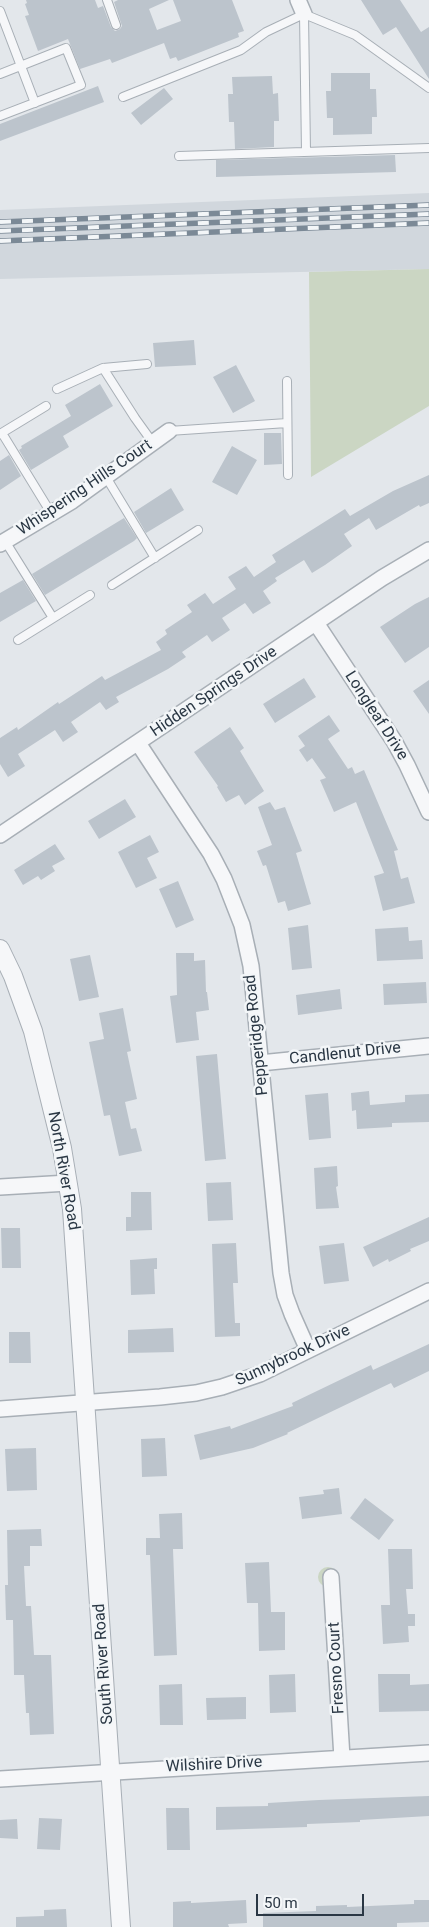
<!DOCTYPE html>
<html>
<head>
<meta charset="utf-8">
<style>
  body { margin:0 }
  #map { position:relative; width:429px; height:1927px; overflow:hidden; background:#e3e7eb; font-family:Roboto,sans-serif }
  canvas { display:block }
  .scale { position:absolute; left:256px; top:1894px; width:108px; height:22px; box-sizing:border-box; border:2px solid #2a3744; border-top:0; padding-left:6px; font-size:15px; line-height:18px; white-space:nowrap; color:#2a3744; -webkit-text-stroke:4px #f3f6f8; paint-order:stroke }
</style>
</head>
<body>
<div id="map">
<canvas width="429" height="1927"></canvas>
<div class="scale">50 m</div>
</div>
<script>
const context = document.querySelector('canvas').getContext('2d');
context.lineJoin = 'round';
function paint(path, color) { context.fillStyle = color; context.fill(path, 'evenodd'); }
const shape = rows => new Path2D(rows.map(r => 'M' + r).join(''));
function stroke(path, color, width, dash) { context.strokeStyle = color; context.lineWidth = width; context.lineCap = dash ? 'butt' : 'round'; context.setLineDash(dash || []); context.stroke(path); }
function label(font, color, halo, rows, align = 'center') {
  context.font = font + ' Roboto,sans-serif'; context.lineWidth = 5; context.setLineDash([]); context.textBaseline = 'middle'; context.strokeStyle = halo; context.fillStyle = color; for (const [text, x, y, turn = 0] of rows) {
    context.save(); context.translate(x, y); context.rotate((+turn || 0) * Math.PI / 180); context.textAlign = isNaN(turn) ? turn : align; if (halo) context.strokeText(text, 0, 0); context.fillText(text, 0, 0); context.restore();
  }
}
const built = shape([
  [429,193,429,269,0,279,0,210]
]);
const green = shape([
  [429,269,429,406,311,477,309,272],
  '318 1577a10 10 0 1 1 20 0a10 10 0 1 1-20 0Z'
]);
const building = shape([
  [26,0,95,0,98,8,103,6,111,27,115,31,120,29,122,26,114,2,118,0,169,0,149,9,157,30,181,21,173,0,232,0,244,31,238,33,239,37,178,61,176,57,170,59,164,43,112,63,110,59,80,69,68,39,38,51,25,16,29,15,25,4,27,3],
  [361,0,400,0,421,32,429,27,429,79,396,27,383,35],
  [331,73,370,73,370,89,376,89,377,117,372,117,372,134,333,135,333,118,327,118,326,91,331,91],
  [272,76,273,94,278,93,279,121,274,121,274,147,235,149,234,122,229,122,228,94,233,94,232,77],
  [98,86,104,102,0,141,0,124],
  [164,88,173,99,141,125,131,113],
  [395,155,396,172,216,177,216,160],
  [194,340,196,365,155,367,153,343],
  [236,365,255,401,233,413,213,377],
  [100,384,113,406,63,436,69,447,31,470,19,450,22,448,21,446,71,416,65,405],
  [264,433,281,433,282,464,264,465],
  [232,446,257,460,237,495,212,482],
  [9,455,21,476,0,490,0,461],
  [429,475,429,503,420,507,419,505,376,530,369,518,344,534,352,546,325,565,312,573,304,560,275,578,277,581,263,591,271,603,253,614,245,603,222,618,230,630,212,642,207,635,182,652,186,657,168,669,116,697,119,702,106,710,100,702,71,722,78,732,63,742,55,730,18,754,25,766,8,777,0,764,0,738,17,727,18,730,58,702,59,704,102,676,105,680,161,650,156,642,167,634,165,630,192,612,187,605,205,593,213,604,236,589,228,577,246,566,254,577,276,562,272,555,345,509,350,516,393,491],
  [171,488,184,510,146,533,134,512],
  [124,518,137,538,134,541,45,595,32,574],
  [23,580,36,601,0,622,0,593],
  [429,597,429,647,405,663,380,627,415,604],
  [304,678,316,697,275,723,263,704],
  [429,680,429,714,413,691],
  [329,715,340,731,328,739,348,769,352,767,355,774,364,770,398,850,394,851,401,879,408,877,415,903,383,911,374,876,384,873,356,802,334,812,320,780,326,778,312,758,307,762,299,750,305,746,298,736],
  [230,727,244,748,240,751,264,791,245,805,239,795,226,802,217,787,218,786,194,752],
  [125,799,136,817,99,839,88,821],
  [270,802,275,810,285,807,302,851,296,853,311,904,288,911,285,901,278,903,266,865,263,866,257,851,272,845,258,807],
  [150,835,159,852,147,858,157,878,136,888,118,852],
  [55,844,65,859,52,866,55,871,41,880,38,876,23,885,14,870],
  [178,881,194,920,176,928,159,889],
  [308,925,312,968,292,970,288,928],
  [408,927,409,941,422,940,423,959,377,961,375,929],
  [176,953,194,953,194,961,205,960,206,992,207,992,209,1010,196,1012,199,1040,176,1043,170,996,177,995],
  [90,955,99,997,79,1001,70,959],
  [426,982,427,1003,384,1005,383,984],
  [340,989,342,1009,298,1015,296,995],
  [123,1008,131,1051,127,1052,137,1099,125,1102,131,1129,136,1128,142,1151,119,1156,110,1115,104,1116,89,1042,104,1039,99,1013],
  [217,1054,226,1159,205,1161,196,1056],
  [369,1091,370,1105,405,1102,405,1095,429,1094,429,1122,392,1123,392,1127,357,1129,356,1110,352,1111,351,1093],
  [328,1093,331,1138,309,1140,305,1095],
  [337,1166,338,1186,336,1187,339,1208,316,1209,314,1168],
  [231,1182,233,1220,208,1221,206,1183],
  [131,1192,151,1192,152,1230,126,1231,126,1217,131,1217],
  [429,1217,429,1241,410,1249,411,1251,389,1262,388,1259,373,1267,363,1247],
  [1,1228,20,1228,21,1268,2,1268],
  [236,1243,238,1283,233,1283,235,1323,240,1323,240,1336,215,1337,212,1244],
  [344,1243,349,1281,324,1284,319,1246],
  [157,1258,157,1269,154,1269,155,1294,131,1295,130,1260],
  [173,1328,174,1352,128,1353,128,1330],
  [9,1332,30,1332,31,1363,9,1363],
  [429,1344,429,1371,394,1388,391,1383,287,1433,288,1434,253,1448,200,1460,194,1435,230,1426,231,1429,293,1406,292,1403,371,1365,373,1370],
  [165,1438,167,1476,142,1477,141,1439],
  [36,1448,37,1490,7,1491,5,1449],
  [339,1488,342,1514,302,1519,299,1497,324,1494,323,1490],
  [365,1498,394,1520,379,1540,350,1518],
  [182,1513,183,1549,173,1549,177,1655,154,1656,150,1555,146,1555,146,1538,160,1538,159,1514],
  [41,1529,42,1546,30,1546,30,1566,24,1566,26,1606,31,1606,34,1655,51,1655,54,1734,30,1735,29,1713,26,1713,24,1675,14,1675,13,1620,6,1620,5,1585,8,1585,7,1530],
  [388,1549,412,1549,413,1589,406,1589,408,1614,415,1614,415,1626,408,1626,409,1642,383,1644,381,1605,390,1605],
  [269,1562,271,1612,285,1612,285,1650,259,1651,258,1603,247,1603,245,1563],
  [295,1674,296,1712,270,1713,269,1675],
  [378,1674,410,1674,410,1685,429,1684,429,1711,379,1712],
  [182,1684,183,1725,160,1725,159,1685],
  [246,1697,246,1719,207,1720,206,1698],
  [429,1796,429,1816,360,1820,360,1822,307,1824,307,1827,216,1830,216,1807,268,1806,268,1803,319,1800],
  [166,1808,189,1808,190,1850,167,1850],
  [39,1818,62,1819,60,1850,37,1849],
  [17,1819,18,1839,0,1838,0,1820],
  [246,1900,247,1923,228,1924,229,1927,173,1927,173,1902,191,1901,191,1903],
  [414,1900,429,1900,429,1922,397,1923,397,1927,263,1927,263,1913,316,1911,316,1906,347,1905,347,1907,414,1904],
  [66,1909,67,1927,16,1927,16,1917,44,1916,44,1910]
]);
const service = shape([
  [107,0,116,25],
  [0,11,35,103],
  [304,14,355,35,429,88],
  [304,14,306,152],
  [0,74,66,48,81,85,0,116],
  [123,97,241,50,266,32,304,14],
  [179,156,429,148],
  [103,368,135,418,153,443],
  [287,381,288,475],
  [57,389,103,368,147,364],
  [169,431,287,423],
  [2,433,51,513],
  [0,434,46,406],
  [106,477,155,558],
  [5,541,53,618],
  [112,585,198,530],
  [18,640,90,595]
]);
const minor = shape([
  [298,0,304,14],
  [0,544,72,501,169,431],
  [316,623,394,741,407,765,429,812],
  [138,743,211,854,224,879,242,925,251,966,281,1273,285,1295,292,1314,308,1350],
  [0,835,382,578,429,550],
  [260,1063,429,1046],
  [0,1187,68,1183],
  [0,1409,160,1397,196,1393,222,1387,260,1374,429,1291],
  [331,1577,342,1758],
  [0,1779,429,1753]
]);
const tertiary = shape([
  [0,949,13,976,33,1031,62,1148,72,1209,121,1927]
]);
const rail = shape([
  [0,222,429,205],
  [0,231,429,214],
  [0,241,429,223]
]);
const streetNames = [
  ["Whispering Hills Court",85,488,-34],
  ["Hidden Springs Drive",214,692,-34],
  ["Longleaf Drive",376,716,57],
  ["Pepperidge Road",257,1035,-96],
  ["Candlenut Drive",345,1054,-6],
  ["North River Road",63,1171,80],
  ["Sunnybrook Drive",293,1356,-25],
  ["South River Road",104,1664,-94],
  ["Fresno Court",337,1668,-93],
  ["Wilshire Drive",214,1765,-3]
];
paint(built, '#d1d7dd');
paint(green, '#cbd6c3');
paint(building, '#bcc4cc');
stroke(service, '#a8afb6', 10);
stroke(minor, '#a8afb6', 18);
stroke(tertiary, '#a8afb6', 20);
stroke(service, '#f6f7f9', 8);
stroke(minor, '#f6f7f9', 15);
stroke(tertiary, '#f6f7f9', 18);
stroke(rail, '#7b8996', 5.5);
stroke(rail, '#f3f6f8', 4, [11]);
label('16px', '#2a3744', '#f3f6f8', streetNames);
</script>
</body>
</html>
